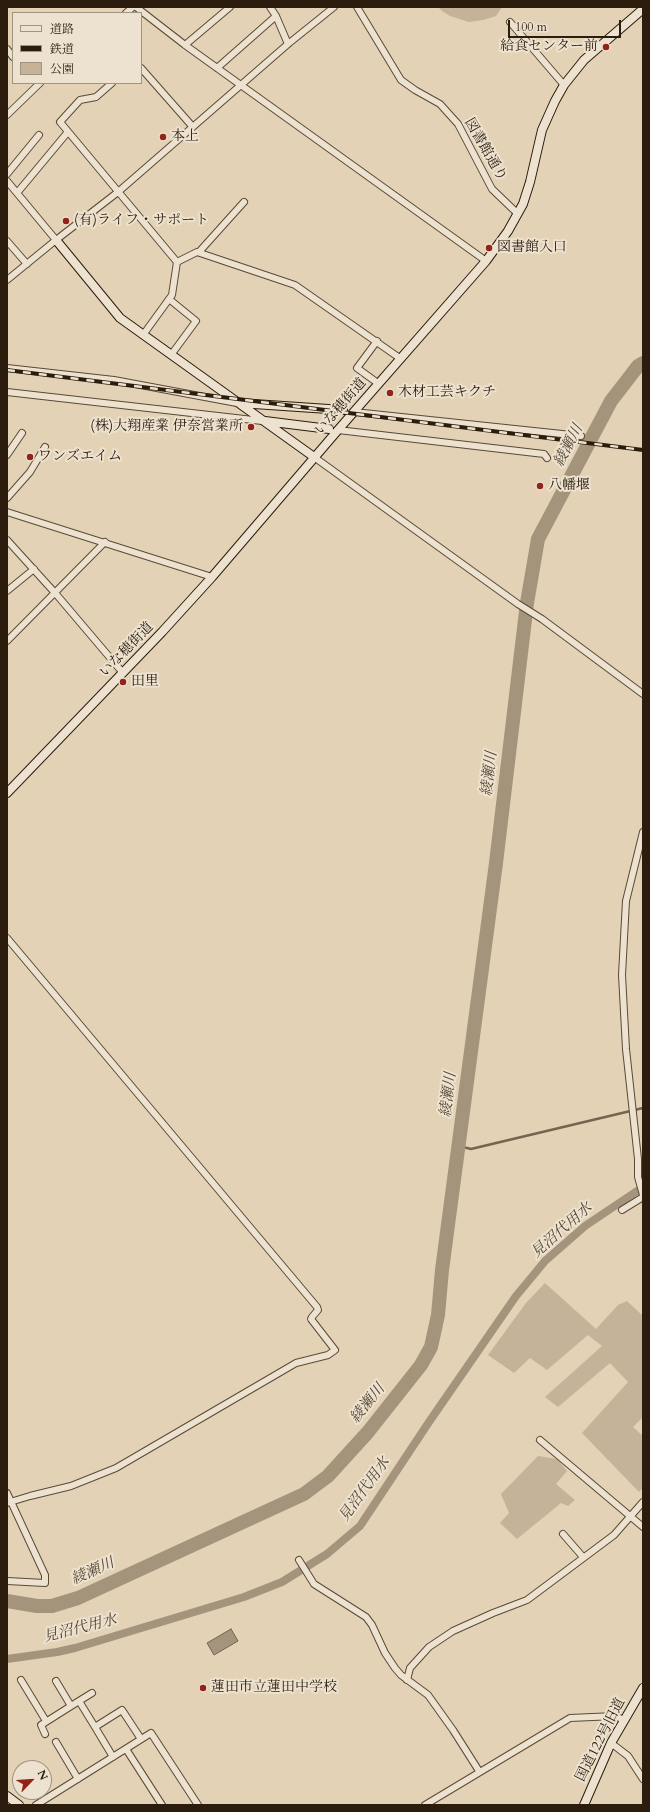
<!DOCTYPE html>
<html>
<head>
<meta charset="utf-8">
<style>
  body { margin:0 }
  #map { position:relative; width:650px; height:1812px; overflow:hidden; background:#e3d2b5; font-family:Cardo,"Noto Serif JP",serif }
  canvas { display:block }
  .frame { position:absolute; inset:0; border:8px solid #2b1c0d; pointer-events:none }
  .legend { position:absolute; left:12px; top:12px; width:130px; height:72px; box-sizing:border-box; background:#ede2cf; border:1px solid #9f9381; margin:0; padding:5px 7px; list-style:none; font-size:12px; color:#2b1c0d }
  .legend li { display:flex; align-items:center; gap:8px; height:20px }
  .legend b { width:20px; border:1px solid #9f9381 }
  .north { position:absolute; left:12px; top:1760px; width:40px; height:40px; box-sizing:border-box; background:#ede2cf; border:1px solid #9f9381; border-radius:50%; rotate:65deg; font-size:11px; font-weight:700; line-height:16px; text-align:center; color:#2b1c0d }
  .north::after { content:''; display:block; margin:auto; width:14px; height:18px; background:#8f2418; clip-path:polygon(50% 0,100% 100%,50% 72%,0 100%) }
  .scale { position:absolute; left:508px; top:20px; width:113px; height:18px; box-sizing:border-box; border:2px solid #2b1c0d; border-top:0; padding-left:5px; font-size:12px; line-height:14px; white-space:nowrap; color:#2b1c0d; -webkit-text-stroke:3px #ede2cf; paint-order:stroke }
</style>
</head>
<body>
<div id="map">
<canvas width="650" height="1812"></canvas>
<div class="frame"></div>
<ul class="legend">
<li><b style="height:5px;background:#ede2cf"></b>道路</li>
<li><b style="height:5px;background:#2b1c0d"></b>鉄道</li>
<li><b style="height:11px;background:#c4b398"></b>公園</li>
</ul>
<div class="north">N</div>
<div class="scale">100 m</div>
</div>
<script>
const context = document.querySelector('canvas').getContext('2d');
context.lineJoin = 'round';
function paint(path, color) { context.fillStyle = color; context.fill(path, 'evenodd'); }
const shape = rows => new Path2D(rows.map(r => 'M' + r).join(''));
function stroke(path, color, width, dash) { context.strokeStyle = color; context.lineWidth = width; context.lineCap = dash ? 'butt' : 'round'; context.setLineDash(dash || []); context.stroke(path); }
function label(font, color, halo, rows, align = 'center') {
  context.font = font + ' Cardo,"Noto Serif JP",serif'; context.lineWidth = 4; context.setLineDash([]); context.textBaseline = 'middle'; context.strokeStyle = halo; context.fillStyle = color; for (const [text, x, y, turn = 0] of rows) {
    context.save(); context.translate(x, y); context.rotate((+turn || 0) * Math.PI / 180); context.textAlign = isNaN(turn) ? turn : align; if (halo) context.strokeText(text, 0, 0); context.fillText(text, 0, 0); context.restore();
  }
}
const green = shape([
  [438,7,502,7,496,16,483,20,469,22,450,16,442,11],
  [545,1283,596,1329,618,1305,627,1301,643,1316,643,1417,633,1427,643,1436,643,1488,639,1492,582,1433,628,1382,610,1363,558,1407,545,1397,602,1346,588,1335,547,1370,530,1358,514,1373,488,1355,526,1303],
  [538,1456,557,1459,567,1471,556,1484,575,1500,568,1506,561,1503,517,1539,500,1523,509,1513,501,1494]
]);
const water = shape([
  [231,1629,238,1641,214,1655,207,1643,231,1629]
]);
const stream = shape([
  [459,1146,471,1149,643,1108]
]);
const canal = shape([
  [7,1659,57,1652,75,1648,244,1597,282,1582,327,1554,360,1526,429,1422,516,1296,531,1278,545,1261,585,1226,643,1187]
]);
const river = shape([
  [7,1601,37,1606,52,1606,78,1598,304,1494,328,1476,368,1432,421,1365,431,1347,438,1315,442,1270,496,863,527,603,538,539,611,401,638,366,643,363]
]);
const street = shape([
  [136,7,185,45,486,261],
  [270,7,276,16,288,44],
  [357,7,401,80,415,90,440,104,458,124,492,189,518,214],
  [126,13,133,7],
  [510,22,564,85],
  [185,45,230,7],
  [7,49,13,57],
  [141,68,192,126],
  [217,68,276,16],
  [112,83,96,97,80,100,60,122,177,262,197,252,295,285,401,359],
  [7,115,40,83],
  [7,174,39,135],
  [7,181,56,240],
  [17,193,67,133],
  [7,241,27,264],
  [199,252,244,202],
  [7,280,56,240,118,192,288,44,334,7],
  [169,299,196,321,171,355],
  [143,335,172,295,177,262],
  [377,341,357,368,379,384],
  [7,368,114,380,237,403],
  [7,392,262,421],
  [354,412,581,436],
  [338,430,544,454,547,458],
  [7,455,22,433],
  [314,457,518,604,542,619,643,694],
  [7,498,30,472,45,447],
  [7,512,212,577],
  [7,540,56,594,123,673],
  [7,591,34,569],
  [7,641,105,542],
  [643,832,626,901,622,975,626,1049,638,1159,638,1177,643,1195],
  [7,938,317,1307,318,1310,312,1317,311,1319,335,1350,328,1355,296,1363,116,1468,71,1486,30,1496,7,1503],
  [622,1210,643,1197],
  [540,1440,643,1527],
  [7,1493,45,1575,45,1583,7,1581],
  [563,1534,583,1557],
  [299,1560,314,1584,366,1617,372,1625,385,1653,395,1668,401,1675,428,1695,453,1730,479,1771],
  [21,1680,46,1721],
  [407,1680,410,1668,429,1647,453,1631,493,1613,527,1600,614,1535,643,1502],
  [56,1681,71,1706],
  [79,1701,92,1693],
  [45,1734,41,1725,79,1701,95,1727],
  [56,1742,78,1779],
  [611,1743,628,1756,643,1779],
  [126,1749,162,1805],
  [113,1757,95,1727,122,1710,141,1739],
  [36,1805,151,1733,198,1805],
  [425,1805,570,1718,615,1716,624,1720]
]);
const secondary = shape([
  [56,240,120,318,314,457],
  [239,403,343,410],
  [265,421,329,429],
  [7,793,162,632,212,577,338,430,486,261,508,231,523,204,530,182,542,130,555,101,564,85,584,60,643,9],
  [7,1796,19,1805],
  [584,1805,611,1743,643,1688]
]);
const rail = shape([
  [7,370,643,450]
]);
const markers = [
  [606,47,4,"#8f2418"],
  [163,137,4,"#8f2418"],
  [66,221,4,"#8f2418"],
  [489,248,4,"#8f2418"],
  [390,393,4,"#8f2418"],
  [251,427,4,"#8f2418"],
  [30,457,4,"#8f2418"],
  [540,486,4,"#8f2418"],
  [123,682,4,"#8f2418"],
  [203,1688,4,"#8f2418"]
];
const poiNames = [
  ["給食センター前",598,47,"right"],
  ["本上",171,137],
  ["(有)ライフ・サポート",74,221],
  ["図書館入口",497,248],
  ["木材工芸キクチ",398,393],
  ["(株)大翔産業 伊奈営業所",243,427,"right"],
  ["ワンズエイム",38,457],
  ["八幡堰",548,486],
  ["田里",131,682],
  ["蓮田市立蓮田中学校",211,1688]
];
const streetNames = [
  ["図書館通り",485,150,60],
  ["いな穂街道",341,407,-49],
  ["いな穂街道",127,650,-46],
  ["国道122号旧道",601,1740,-63]
];
const waterNames = [
  ["綾瀬川",569,446,-62],
  ["綾瀬川",490,774,-83],
  ["綾瀬川",449,1095,-83],
  ["見沼代用水",562,1231,-41],
  ["綾瀬川",368,1404,-51],
  ["見沼代用水",365,1490,-54],
  ["綾瀬川",93,1572,-24],
  ["見沼代用水",80,1629,-14]
];
paint(green, '#c4b398');
paint(water, '#a4947c');
stroke(water, '#746450', 1);
stroke(stream, '#746450', 2.5);
stroke(canal, '#a4947c', 8);
stroke(river, '#a4947c', 14);
stroke(street, '#594a37', 8);
stroke(secondary, '#2b1c0d', 10);
stroke(street, '#ede2cf', 6);
stroke(secondary, '#ede2cf', 8);
stroke(rail, '#2b1c0d', 4);
stroke(rail, '#ede2cf', 2.5, [8]);
for (const [x, y, r, color] of markers) { const dot = new Path2D(); dot.arc(x, y, r, 0, 2 * Math.PI); context.fillStyle = color; context.fill(dot); stroke(dot, '#ede2cf', 1.5); }
label('14px', '#2b1c0d', '#ede2cf', poiNames, 'left');
label('14px', '#2b1c0d', '#ede2cf', streetNames);
label('italic 15px', '#554634', '#ede2cf', waterNames);
</script>
</body>
</html>
